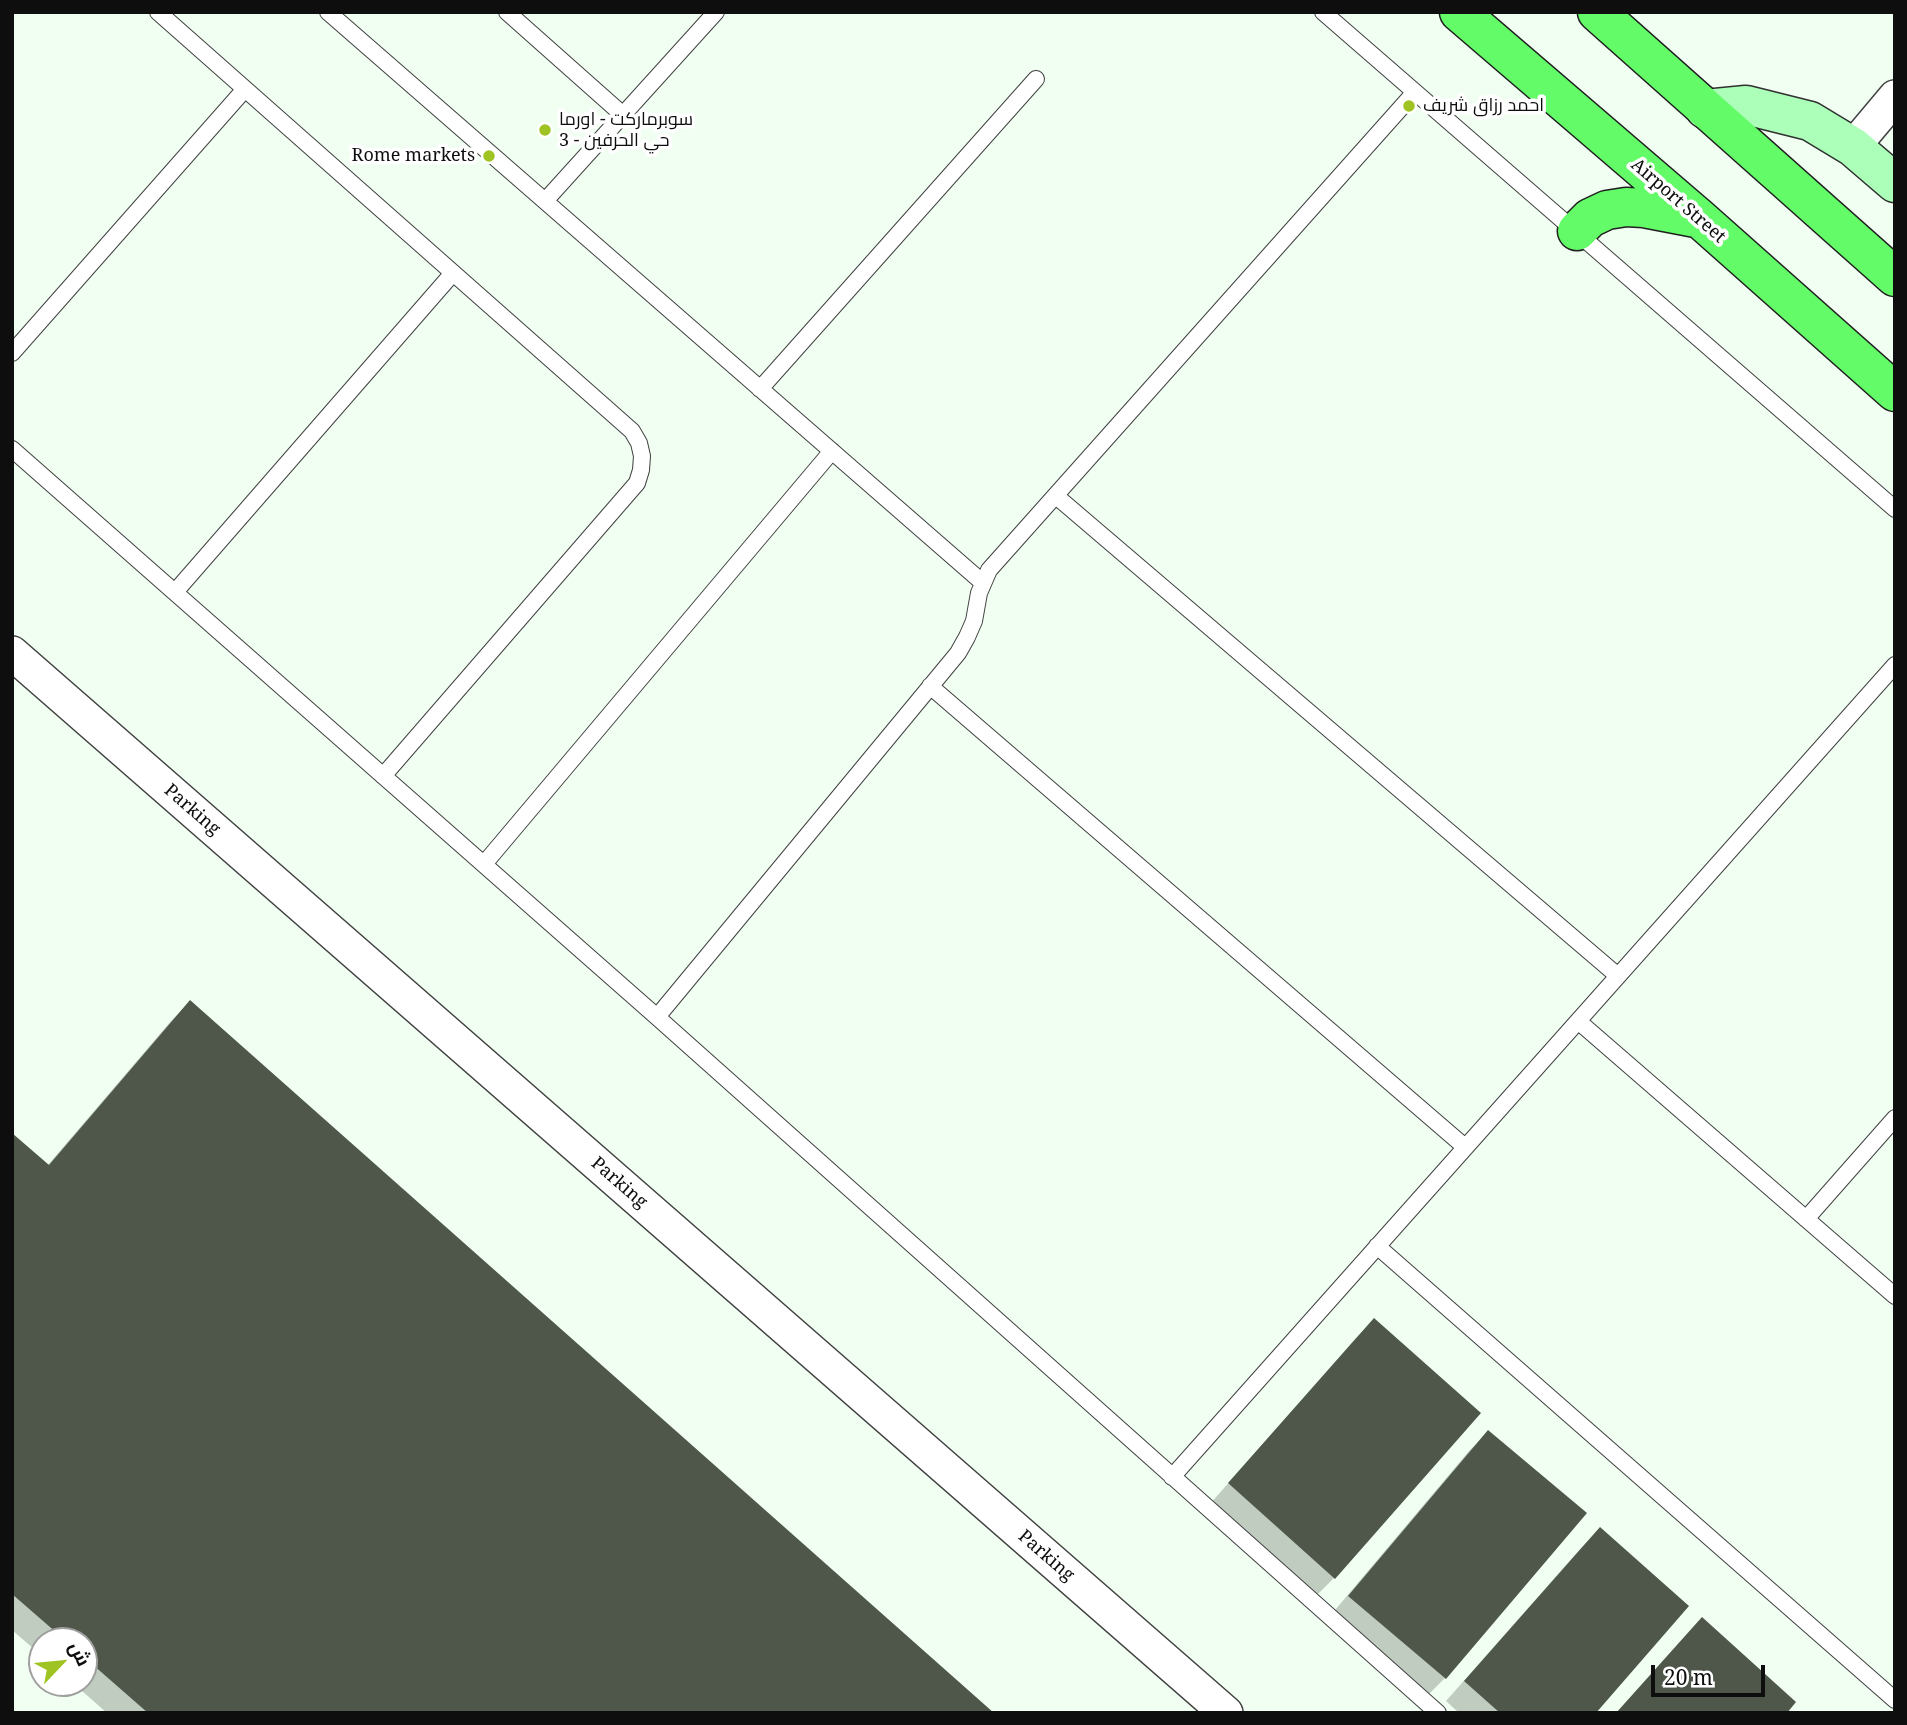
<!DOCTYPE html>
<html>
<head>
<meta charset="utf-8">
<style>
  body { margin:0 }
  #map { position:relative; width:1907px; height:1725px; overflow:hidden; background:#f0fff1; font-family:"Noto Serif",Cairo,serif }
  canvas { display:block }
  .frame { position:absolute; inset:0; border:14px solid #0e0e0e; pointer-events:none }
  .north { position:absolute; left:28px; top:1627px; width:70px; height:70px; box-sizing:border-box; background:#fff; border:2px solid #9f9f9f; border-radius:50%; rotate:64deg; font-size:19px; font-weight:700; line-height:28px; text-align:center; color:#0e0e0e }
  .north::after { content:''; display:block; margin:auto; width:24px; height:32px; background:#9ec322; clip-path:polygon(50% 0,100% 100%,50% 72%,0 100%) }
  .scale { position:absolute; left:1651px; top:1665px; width:114px; height:32px; box-sizing:border-box; border:4px solid #0e0e0e; border-top:0; padding-left:9px; font-size:21px; line-height:24px; white-space:nowrap; color:#0e0e0e; -webkit-text-stroke:5px #fff; paint-order:stroke }
</style>
</head>
<body>
<div id="map">
<canvas width="1907" height="1725"></canvas>
<div class="frame"></div>
<div class="north">ش</div>
<div class="scale">20 m</div>
</div>
<script>
const context = document.querySelector('canvas').getContext('2d');
context.lineJoin = 'round';
function paint(path, color) { context.fillStyle = color; context.fill(path, 'evenodd'); }
const shape = rows => new Path2D(rows.map(r => 'M' + r).join(''));
function stroke(path, color, width, dash) { context.strokeStyle = color; context.lineWidth = width; context.lineCap = dash ? 'butt' : 'round'; context.setLineDash(dash || []); context.stroke(path); }
function label(font, color, halo, rows, align = 'center') {
  context.font = font + ' "Noto Serif",Cairo,serif'; context.lineWidth = 7; context.setLineDash([]); context.textBaseline = 'middle'; context.strokeStyle = halo; context.fillStyle = color; for (const [text, x, y, turn = 0] of rows) {
    context.save(); context.translate(x, y); context.rotate((+turn || 0) * Math.PI / 180); context.textAlign = isNaN(turn) ? turn : align; if (halo) context.strokeText(text, 0, 0); context.fillText(text, 0, 0); context.restore();
  }
}
const shadow = shape([
  [190,1002,992,1713,107,1713,73,1683,84,1683,84,1641,42,1641,42,1656,12,1630,12,1135,47,1166,171,1021],
  [1374,1320,1334,1578,1315,1597,1210,1504,1355,1339],
  [1488,1432,1584,1513,1445,1678,1426,1697,1330,1616,1469,1451],
  [1600,1529,1593,1713,1459,1713,1446,1701,1581,1548]
]);
const building = shape([
  [190,1000,994,1713,148,1713,84,1657,84,1641,66,1641,12,1594,12,1133,49,1165],
  [1374,1318,1481,1413,1335,1579,1228,1483],
  [1488,1430,1587,1513,1446,1679,1348,1596],
  [1600,1527,1689,1606,1596,1713,1500,1713,1464,1681],
  [1702,1617,1796,1702,1787,1713,1616,1713]
]);
const lane = shape([
  [158,12,632,431,639,443,642,456,641,470,637,483,383,776],
  [328,12,982,582],
  [507,12,623,115],
  [1323,12,1895,509],
  [545,201,716,12],
  [12,353,245,89],
  [760,389,1036,79],
  [12,449,657,1017,1438,1713],
  [1056,496,1618,976],
  [175,592,453,273],
  [930,686,1465,1147],
  [484,864,832,451],
  [657,1017,958,653,967,637,974,621,979,593,989,570,1415,92],
  [1578,1021,1895,1296],
  [1806,1219,1895,1118],
  [1377,1246,1895,1700],
  [1172,1477,1895,665]
]);
const street = shape([
  [1853,147,1895,97],
  [12,653,1226,1713]
]);
const secondary = shape([
  [1705,109,1746,105,1810,121,1853,147,1895,183]
]);
const primary = shape([
  [1459,12,1699,218,1895,392],
  [1597,12,1895,277],
  [1577,231,1590,218,1607,210,1626,207,1644,208,1696,218]
]);
const markers = [
  [1409,106,7,"#9ec322"],
  [545,130,7,"#9ec322"],
  [489,156,7,"#9ec322"]
];
const poiNames = [
  ["احمد رزاق شريف",1423,106],
  ["سوبرماركت - اورما",559,120],
  ["3 - حي الحرفين",559,141],
  ["Rome markets",475,156,"right"]
];
const streetNames = [
  ["Airport Street",1678,201,41],
  ["Parking",192,810,41],
  ["Parking",619,1183,41],
  ["Parking",1046,1556,41]
];
paint(shadow, '#0003');
paint(building, '#4f574a');
stroke(lane, '#414141', 18);
stroke(street, '#414141', 36);
stroke(secondary, '#303030', 41);
stroke(primary, '#1f1f1f', 41);
stroke(lane, '#fff', 16);
stroke(street, '#fff', 33);
stroke(secondary, '#abffb9', 38);
stroke(primary, '#63fc68', 38);
for (const [x, y, r, color] of markers) { const dot = new Path2D(); dot.arc(x, y, r, 0, 2 * Math.PI); context.fillStyle = color; context.fill(dot); stroke(dot, '#fff', 2.5); }
label('18px', '#0e0e0e', '#fff', poiNames, 'left');
label('18px', '#0e0e0e', '#fff', streetNames);
</script>
</body>
</html>
